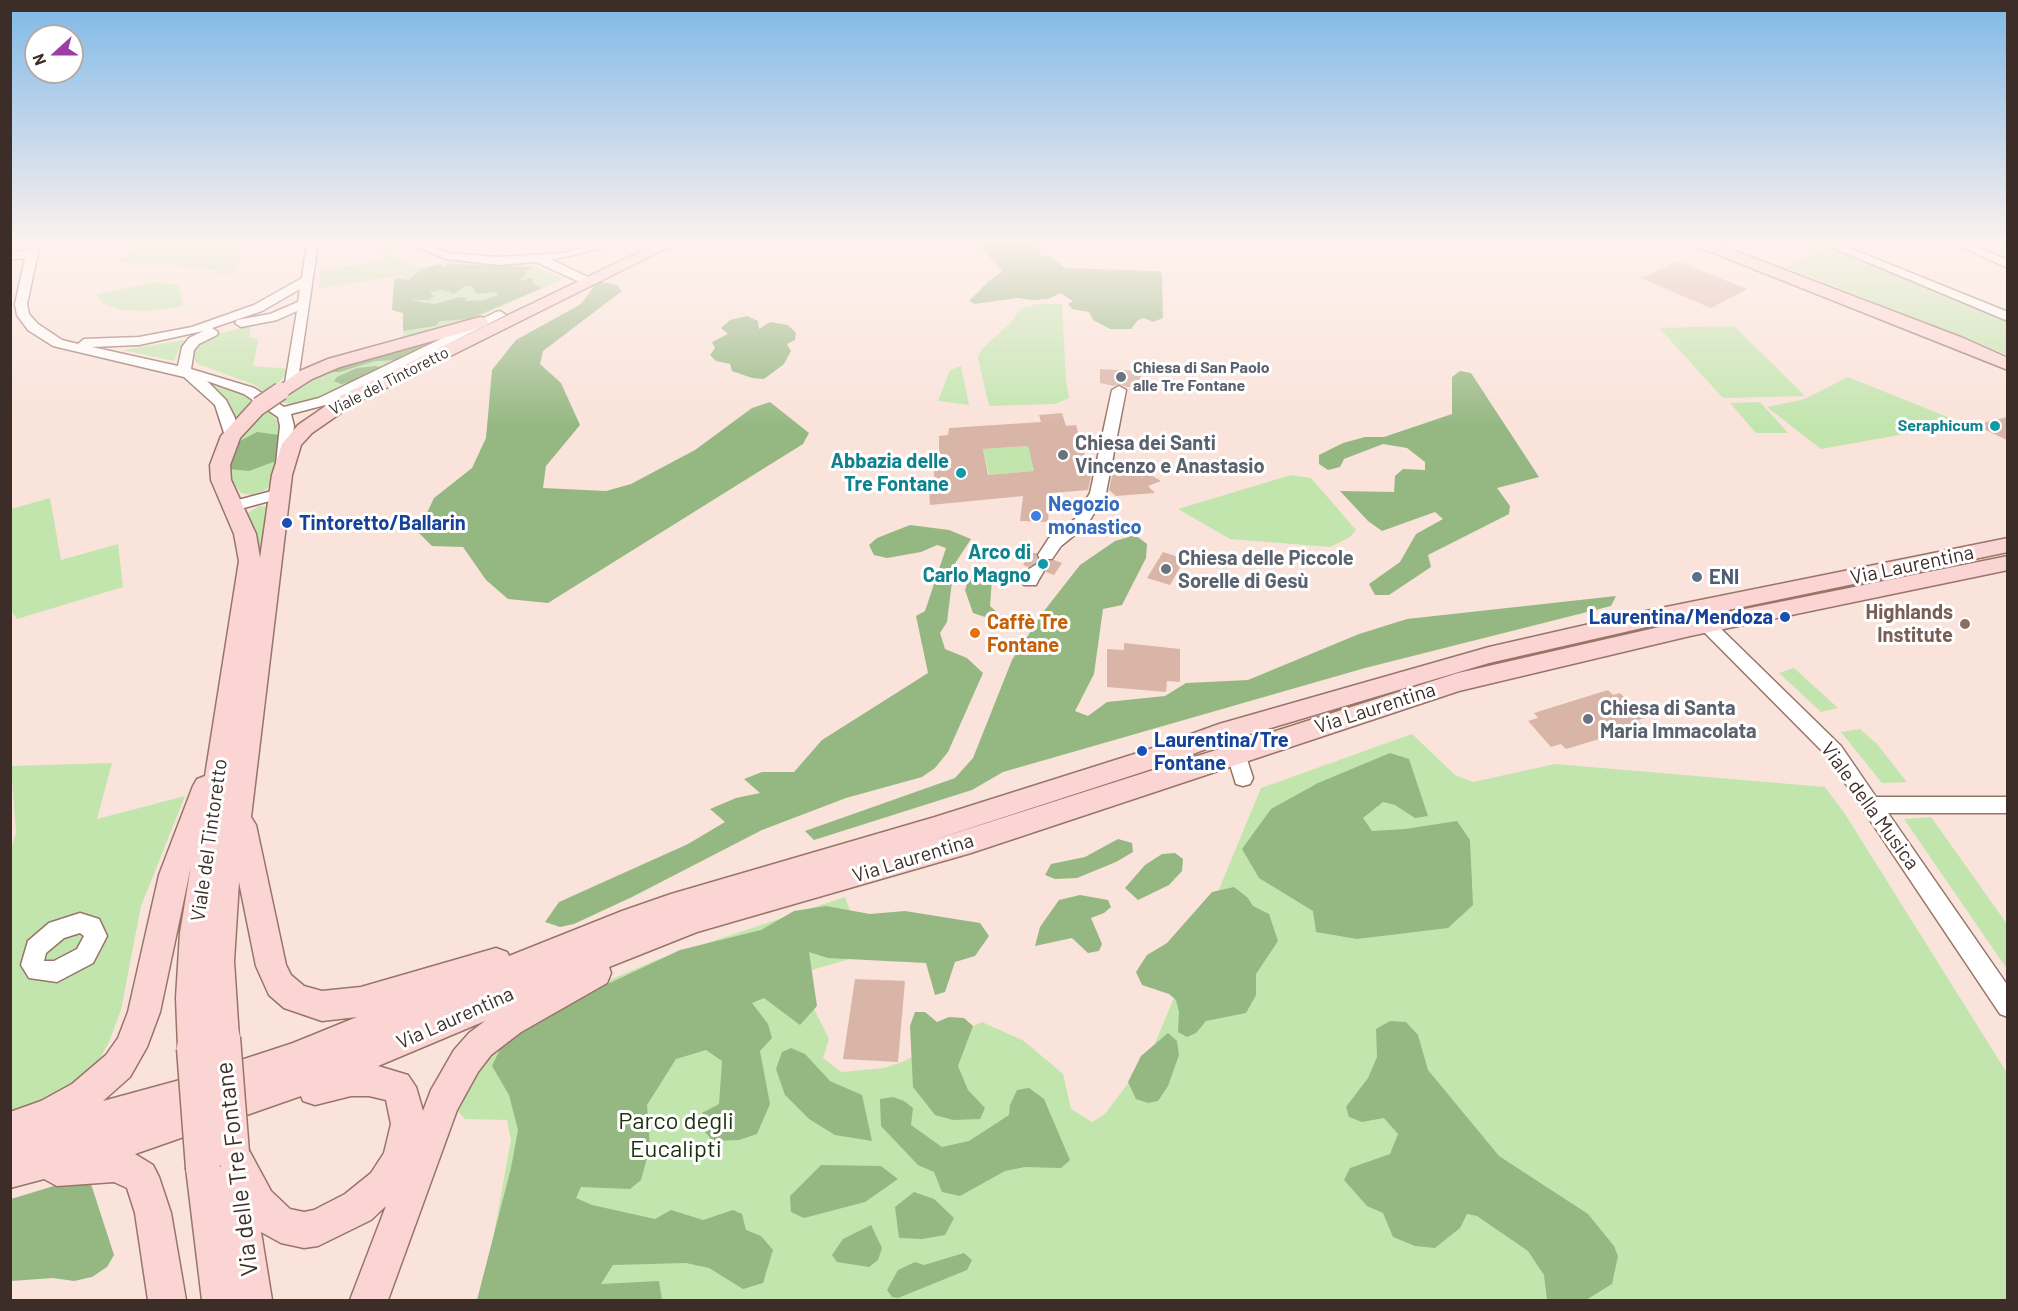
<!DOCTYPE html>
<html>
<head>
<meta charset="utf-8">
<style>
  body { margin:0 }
  #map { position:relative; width:2018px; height:1311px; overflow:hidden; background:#fae3da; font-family:Barlow,sans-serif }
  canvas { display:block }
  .frame { position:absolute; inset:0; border:12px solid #3c2d28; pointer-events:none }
  .north { position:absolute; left:24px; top:24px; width:60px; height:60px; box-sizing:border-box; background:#fff; border:2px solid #b1aba9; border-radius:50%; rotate:249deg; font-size:16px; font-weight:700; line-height:24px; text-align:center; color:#3c2d28 }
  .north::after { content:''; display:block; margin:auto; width:21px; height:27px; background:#9c3ca4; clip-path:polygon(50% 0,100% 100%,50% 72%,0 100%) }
</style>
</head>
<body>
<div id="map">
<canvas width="2018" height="1311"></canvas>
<div class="frame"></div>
<div class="north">N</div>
</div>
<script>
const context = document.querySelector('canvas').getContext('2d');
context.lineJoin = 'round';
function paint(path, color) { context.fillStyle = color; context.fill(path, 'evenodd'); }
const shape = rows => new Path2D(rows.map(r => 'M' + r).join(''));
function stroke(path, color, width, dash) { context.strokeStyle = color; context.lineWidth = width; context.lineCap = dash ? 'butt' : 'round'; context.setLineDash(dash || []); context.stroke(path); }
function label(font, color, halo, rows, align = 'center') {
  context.font = font + ' Barlow,sans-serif'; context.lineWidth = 6; context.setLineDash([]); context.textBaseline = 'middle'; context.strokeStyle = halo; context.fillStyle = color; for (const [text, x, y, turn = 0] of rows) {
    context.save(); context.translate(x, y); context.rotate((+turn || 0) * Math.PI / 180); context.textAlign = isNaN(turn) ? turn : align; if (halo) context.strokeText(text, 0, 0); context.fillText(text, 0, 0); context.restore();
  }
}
const green = shape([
  [161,243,228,243,239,248,241,261,229,275,218,274,221,271,167,264,162,266,117,261,138,249],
  [383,243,400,243,388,255,419,268,449,262,533,266,563,279,467,322,403,339,405,275,319,288,321,270,382,261],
  [1831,246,2007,320,2007,355,1786,267],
  [154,282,179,285,183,306,147,311,120,310,103,303,96,294],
  [1036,304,1062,304,1066,380,1069,398,1055,404,989,406,978,358,981,350,1012,321,1020,309],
  [251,325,249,337,257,339,258,342,253,366,291,369,267,395,255,385,198,364,191,356,198,345,214,335],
  [1734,326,1805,396,1723,398,1659,328],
  [445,337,318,399,294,405,281,402,285,395,333,367],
  [191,339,179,349,174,361,122,350],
  [961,366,969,405,938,401,950,370],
  [1848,377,1950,418,1955,425,1821,449,1767,407,1805,399],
  [206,381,228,387,256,400,235,418,229,401],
  [1760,402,1788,433,1756,433,1730,403],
  [267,409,279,423,274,475,270,485,265,490,251,495,241,493,230,479,228,469,236,443],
  [1028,446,1034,471,989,475,983,449],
  [1291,475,1311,478,1356,530,1350,537,1330,547,1230,539,1178,509],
  [50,498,61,560,118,544,123,587,17,619,11,611,11,509],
  [259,506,269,507,261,561,258,562,255,534,246,514],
  [1794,668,1838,708,1821,712,1779,673],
  [1860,729,1877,744,1907,782,1882,783,1841,732],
  [1412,734,1455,775,1473,782,1555,764,1825,787,1845,814,2007,1073,2007,1300,482,1300,511,1140,507,1120,465,1119,456,1109,489,1052,567,998,659,959,845,897,867,954,805,972,814,1009,829,1039,823,1058,841,1072,884,1068,902,1062,982,1022,1024,1041,1063,1074,1071,1109,1092,1122,1105,1114,1151,1053,1261,788],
  [112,763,97,819,185,796,141,906,121,1010,109,1042,96,1065,74,1088,11,1113,10,853,16,832,11,766],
  [1931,817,2007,924,2007,969,1904,819]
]);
const forest = shape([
  [979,243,1036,243,1042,256,1051,256,1065,268,1157,271,1162,273,1163,318,1153,322,1144,318,1138,320,1131,329,1110,329,1093,320,1089,312,1072,309,1068,304,1073,301,1060,293,1048,299,1032,300,1017,298,975,304,969,301,989,281,1003,271,982,250],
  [441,264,443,268,449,264,532,267,525,272,526,276,521,278,521,281,531,278,534,279,532,283,542,288,469,319,440,321,435,326,403,331,403,313,392,310,394,280,397,278,409,280,420,270],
  [465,286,471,286,477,294,495,292,498,295,484,300,466,301,466,298,460,297,434,304,410,300,429,300,434,296,430,292,443,290,454,294],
  [598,281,617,285,622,291,543,351,540,364,561,383,580,425,546,466,543,488,606,491,631,484,695,450,752,408,770,402,809,433,803,444,548,603,508,599,486,580,463,547,432,546,418,532,434,498,472,468,486,438,492,370,516,340,581,304],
  [747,316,758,321,759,329,770,322,788,325,796,333,795,340,787,344,791,351,784,364,764,379,752,378,732,371,730,364,716,361,710,355,715,348,712,342,728,334,721,328,730,320],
  [431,341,431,344,398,360,375,361,340,372,327,372,333,367],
  [376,366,381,368,352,382,341,384,334,381,337,377,357,368],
  [1460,371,1471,373,1539,477,1497,488,1510,506,1509,514,1428,555,1431,567,1389,595,1375,595,1369,584,1400,562,1416,534,1443,519,1435,512,1382,531,1368,521,1340,491,1394,492,1395,476,1403,469,1425,470,1425,462,1407,448,1383,444,1344,459,1340,467,1328,470,1319,464,1319,455,1343,443,1365,437,1384,437,1452,414,1452,377],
  [257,432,279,435,276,461,249,471,228,469,236,443],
  [910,525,949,530,971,539,954,565,947,622,940,633,945,649,967,658,983,673,948,752,935,768,922,777,846,798,762,830,632,897,574,924,560,927,545,922,559,902,688,844,725,822,710,809,736,798,760,793,744,779,762,772,794,772,822,740,928,673,916,616,925,611,946,548,937,545,921,552,887,558,874,555,869,545,877,538],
  [1135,535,1147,544,1146,558,1122,605,1103,609,1094,674,1075,711,1088,716,1107,702,1165,696,1186,683,1248,680,1359,634,1407,619,1616,596,1611,606,1365,668,1003,772,972,790,814,840,805,831,955,778,973,758,1012,660,1044,611,1080,565,1115,541],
  [997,571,992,579,990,606,1005,619,997,621,973,613,965,590,970,575],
  [1390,753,1409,759,1428,816,1415,818,1395,805,1383,802,1363,818,1372,831,1405,829,1457,821,1470,840,1473,905,1448,928,1357,939,1316,932,1313,911,1259,878,1242,849,1271,809,1318,783],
  [1118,839,1132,843,1133,852,1116,862,1077,878,1055,879,1045,875,1051,864,1085,857],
  [1175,853,1183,859,1182,871,1169,885,1138,900,1125,888,1145,865,1162,854],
  [1234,887,1248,898,1253,906,1269,914,1278,941,1256,974,1256,995,1246,1013,1206,1021,1196,1033,1187,1037,1178,1032,1179,1012,1176,1000,1169,994,1142,985,1136,972,1147,955,1167,943,1212,892],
  [1080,895,1108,900,1111,907,1104,913,1091,918,1102,944,1099,951,1088,953,1072,938,1035,946,1040,927,1059,900],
  [826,906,870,914,905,911,980,923,989,936,975,956,955,962,945,992,935,995,926,963,828,958,809,952,817,1006,800,1025,764,998,752,1003,768,1024,772,1038,760,1051,770,1104,757,1134,739,1140,713,1141,703,1130,702,1113,719,1104,722,1061,706,1050,676,1059,647,1105,650,1147,641,1180,630,1189,581,1187,576,1198,592,1205,655,1219,671,1210,703,1220,733,1210,742,1214,746,1230,761,1236,773,1250,763,1283,743,1289,709,1268,686,1263,613,1265,601,1284,659,1281,662,1300,477,1300,511,1168,518,1130,509,1095,492,1066,501,1047,559,1007,680,950,761,930,794,911],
  [915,1012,925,1012,937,1022,949,1017,964,1018,973,1026,958,1066,968,1090,985,1108,980,1119,953,1120,935,1115,913,1087,910,1026],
  [1390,1021,1406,1022,1418,1035,1428,1070,1499,1156,1588,1214,1614,1246,1618,1256,1612,1284,1586,1300,1547,1300,1544,1275,1528,1251,1477,1216,1467,1214,1460,1228,1435,1248,1415,1246,1393,1237,1383,1213,1367,1206,1344,1180,1350,1168,1390,1154,1398,1134,1384,1118,1362,1122,1349,1117,1346,1107,1368,1078,1377,1057,1376,1029],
  [1168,1033,1177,1041,1179,1055,1168,1086,1158,1101,1148,1103,1136,1099,1128,1082,1141,1056],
  [791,1048,805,1054,830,1081,862,1095,872,1141,835,1135,809,1119,785,1095,776,1069,782,1052],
  [1029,1088,1044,1099,1070,1160,1061,1168,1025,1167,1005,1171,960,1196,942,1192,934,1172,918,1165,881,1126,880,1099,893,1097,904,1101,913,1108,911,1125,942,1147,969,1141,1009,1115,1010,1105,1017,1090],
  [821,1165,881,1166,898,1179,865,1202,804,1218,791,1212,790,1196],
  [67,1182,91,1184,114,1255,107,1267,92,1277,74,1281,53,1278,11,1281,11,1199],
  [914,1192,934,1199,954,1218,945,1235,922,1239,899,1238,895,1207],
  [871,1225,882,1248,878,1260,869,1267,837,1262,832,1255,843,1239],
  [964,1253,972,1260,967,1270,898,1298,892,1297,887,1290,898,1270,915,1262,924,1265]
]);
const building = shape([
  [1678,261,1700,270,1747,289,1711,308,1640,278],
  [1100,369,1141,371,1142,387,1126,387,1120,384,1114,386,1100,383],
  [1062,413,1066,426,1076,425,1091,477,1088,490,1050,493,1048,522,1020,521,1023,496,930,505,929,487,935,487,933,463,936,463,936,456,939,456,939,436,948,435,949,428,1041,422,1039,415],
  [1028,446,1034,471,988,475,983,449],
  [2007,417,2007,440,1975,425],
  [1121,469,1144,471,1161,481,1148,486,1155,493,1116,496,1109,490,1112,476],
  [1163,552,1185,559,1170,585,1147,578],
  [1030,553,1037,553,1040,561,1054,560,1062,563,1054,575,1046,572,1046,567,1038,562,1028,567,1023,565],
  [1124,643,1180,649,1180,682,1167,681,1166,692,1107,687,1107,649,1124,650],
  [1608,690,1613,695,1620,693,1645,718,1638,720,1643,726,1566,749,1561,744,1551,747,1528,721,1538,718,1534,713],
  [855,979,905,981,898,1062,843,1059]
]);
const streetTunnel = shape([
  [1037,569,1046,555]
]);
const street = shape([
  [29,243,40,243,27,304,29,314,38,324,62,340,78,344,84,339,139,337,192,327,254,305,302,278,307,243,318,243,297,386,292,387,285,383,297,311,277,320,241,327,235,323,237,320,270,314,298,302,300,289,262,311,212,328,218,332,217,335,199,344,194,350,191,369,254,388,284,407,319,398,496,312,500,311,506,315,329,404,291,414,294,426,290,464,283,468,276,464,280,426,278,417,244,394,207,381,226,400,235,418,238,436,231,440,226,439,215,405,184,377,53,346,28,330,17,315,15,304,25,258,10,260,10,253,27,250,29,243],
  [203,331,189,338,182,347,178,366,92,347,139,345,203,331],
  [406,243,421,243,449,253,498,257,563,253,604,243,622,243,552,260,592,279,592,285,588,286,536,262,498,265,447,259,406,243],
  [1822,243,1837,243,2008,312,2008,321,1822,243],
  [1953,243,1967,243,2008,260,2008,268,1953,243],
  [1119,386,1126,390,1106,493,1087,525,1061,546,1052,559,1040,559,1038,555,1049,538,1075,519,1090,493,1112,390,1119,386],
  [279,489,284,491,287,494,284,497,233,511,225,506,227,503,279,489],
  [1037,564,1045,569,1038,581,1036,585,1024,585,1022,581,1029,569,1037,564],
  [1705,600,1714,606,1711,617,1713,621,1841,746,1876,797,2008,797,2008,813,1888,813,2008,986,2008,1017,2000,1014,1827,756,1701,629,1693,617,1699,602,1705,600],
  [1219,727,1226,729,1243,747,1253,778,1250,784,1243,786,1236,784,1227,755,1209,734,1212,729,1219,727],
  [80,913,99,919,107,936,93,963,57,982,29,978,21,965,28,941,49,923,80,913],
  [80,933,84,936,77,949,54,961,44,961,46,953,64,938,80,933]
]);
const secondary = shape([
  [658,243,677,243,354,404,312,433,301,445,292,475,251,817,256,825,286,965,291,975,304,986,322,991,361,987,496,948,507,952,509,956,622,911,671,894,935,817,1147,750,1219,724,1489,647,1651,610,2008,538,2008,552,1651,626,1489,663,1227,741,1164,765,924,843,1458,673,1690,620,2008,556,2008,570,1690,636,1459,691,971,853,697,932,609,967,611,973,607,983,521,1032,491,1055,478,1072,457,1110,388,1300,350,1300,386,1206,371,1220,318,1246,304,1248,281,1243,261,1232,272,1300,202,1300,186,1168,191,1156,203,1151,215,1156,220,1167,215,1153,220,1141,232,1136,244,1141,271,1191,290,1209,304,1212,314,1210,345,1194,371,1173,384,1153,391,1124,386,1100,369,1096,351,1096,315,1105,303,1101,301,1096,135,1154,153,1165,159,1177,171,1213,186,1300,148,1300,135,1213,127,1188,114,1182,57,1186,44,1179,10,1188,10,1112,41,1101,72,1084,106,1055,118,1038,128,1012,159,875,193,786,197,779,205,776,239,561,234,534,211,480,210,465,221,436,252,402,266,402,268,406,266,410,240,438,230,465,231,480,256,534,260,558,272,475,282,444,298,425,340,396,658,243],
  [191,866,180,933,176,998,178,1048,183,1059,194,1063,205,1059,210,1045,212,1049,223,1053,234,1049,239,1038,234,961,239,882,256,966,269,995,284,1008,322,1021,357,1017,293,1043,180,1080,103,1101,130,1077,147,1047,160,1012,191,866],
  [485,1021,469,1033,454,1050,431,1090,423,1111,416,1087,408,1075,378,1066,485,1021],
  [1693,243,1714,243,1963,338,2008,358,2008,370,1696,246,1693,243],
  [480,317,486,318,488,322,486,326,340,367,312,379,287,395,281,397,272,391,300,371,328,359,480,317]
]);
const secondaryBridgeFar1 = shape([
  [259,406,281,391]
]);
const secondaryBridge = shape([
  [223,1038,232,1153],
  [194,1048,203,1168]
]);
const markers = [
  [1121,377,6,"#6b7280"],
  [1995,426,6,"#0f9aa8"],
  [1063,455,6,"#6b7280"],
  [961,473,6,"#0f9aa8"],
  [1036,516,6,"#3f7fe0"],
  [287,523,6,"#1a4fb4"],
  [1043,564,6,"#0f9aa8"],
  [1166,569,6,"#6b7280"],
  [1697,577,6,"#5c6f8a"],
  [1785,617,6,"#1a4fb4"],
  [1965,624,6,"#8d6e63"],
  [975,633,6,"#e8710a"],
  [1588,719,6,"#6b7280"],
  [1142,751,6,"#1a4fb4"]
];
const farWorshipnames = [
  ["Chiesa di San Paolo",1133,368],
  ["alle Tre Fontane",1133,386]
];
const farStreetnames = [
  ["Viale del Tintoretto",389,381,-27]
];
const farCulturenames = [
  ["Seraphicum",1983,426]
];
const worshipNames = [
  ["Chiesa dei Santi",1075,443],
  ["Vincenzo e Anastasio",1075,466],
  ["Chiesa delle Piccole",1178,558],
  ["Sorelle di Gesù",1178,581],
  ["Chiesa di Santa",1600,708],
  ["Maria Immacolata",1600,731]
];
const cultureNames = [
  ["Abbazia delle",949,461],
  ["Tre Fontane",949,484],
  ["Arco di",1031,552],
  ["Carlo Magno",1031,575]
];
const shopNames = [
  ["Negozio",1048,504],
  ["monastico",1048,527]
];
const transitNames = [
  ["Tintoretto/Ballarin",299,523],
  ["Laurentina/Mendoza",1773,617,"right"],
  ["Laurentina/Tre",1154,740],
  ["Fontane",1154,763]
];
const streetNames = [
  ["Via Laurentina",1912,565,-12],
  ["Via Laurentina",1375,708,-18],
  ["Viale della Musica",1870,806,54],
  ["Viale del Tintoretto",209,840,-82],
  ["Via Laurentina",913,858,-17],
  ["Via Laurentina",455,1018,-24]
];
const serviceNames = [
  ["ENI",1709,577]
];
const educationNames = [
  ["Highlands",1953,612],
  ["Institute",1953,635]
];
const foodNames = [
  ["Caffè Tre",987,622],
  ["Fontane",987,645]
];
const nearParknames = [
  ["Parco degli",676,1121],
  ["Eucalipti",676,1149]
];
const nearStreetnames = [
  ["Via delle Tre Fontane",237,1169,-97]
];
paint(green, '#c2e5ae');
paint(forest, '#95b882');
paint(building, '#d9b5a7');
stroke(streetTunnel, '#d4bfb6', 16, [16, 8]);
stroke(street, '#977568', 3);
stroke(secondary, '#977568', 3);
paint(street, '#fff');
paint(secondary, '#fbd5d4');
stroke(secondaryBridgeFar1, '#977568', 20, []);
stroke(secondaryBridge, '#977568', 37, []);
stroke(secondaryBridgeFar1, '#fbd5d4', 17);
stroke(secondaryBridge, '#fbd5d4', 34);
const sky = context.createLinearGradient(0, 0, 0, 426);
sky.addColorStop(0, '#7fb8e7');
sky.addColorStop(0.57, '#fdf2ee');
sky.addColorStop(1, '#fdf2ee00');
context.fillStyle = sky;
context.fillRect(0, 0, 2018, 426);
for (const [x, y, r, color] of markers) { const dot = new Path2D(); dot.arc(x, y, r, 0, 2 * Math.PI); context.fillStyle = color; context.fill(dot); stroke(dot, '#fff', 2); }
label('bold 16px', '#5b616d', '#fff', farWorshipnames, 'left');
label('16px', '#3c2d28', '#fff', farStreetnames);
label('bold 16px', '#0d838f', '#fff', farCulturenames, 'right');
label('bold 20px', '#5b616d', '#fff', worshipNames, 'left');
label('bold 20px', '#0d838f', '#fff', cultureNames, 'right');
label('bold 20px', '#366cbe', '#fff', shopNames, 'left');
label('bold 20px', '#164399', '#fff', transitNames, 'left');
label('20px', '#3c2d28', '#fff', streetNames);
label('bold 20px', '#4e5e75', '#fff', serviceNames, 'left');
label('bold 20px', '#785e54', '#fff', educationNames, 'right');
label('bold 20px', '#c56008', '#fff', foodNames, 'left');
label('24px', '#1b320b', '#fff', nearParknames);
label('24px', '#3c2d28', '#fff', nearStreetnames);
</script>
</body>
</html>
